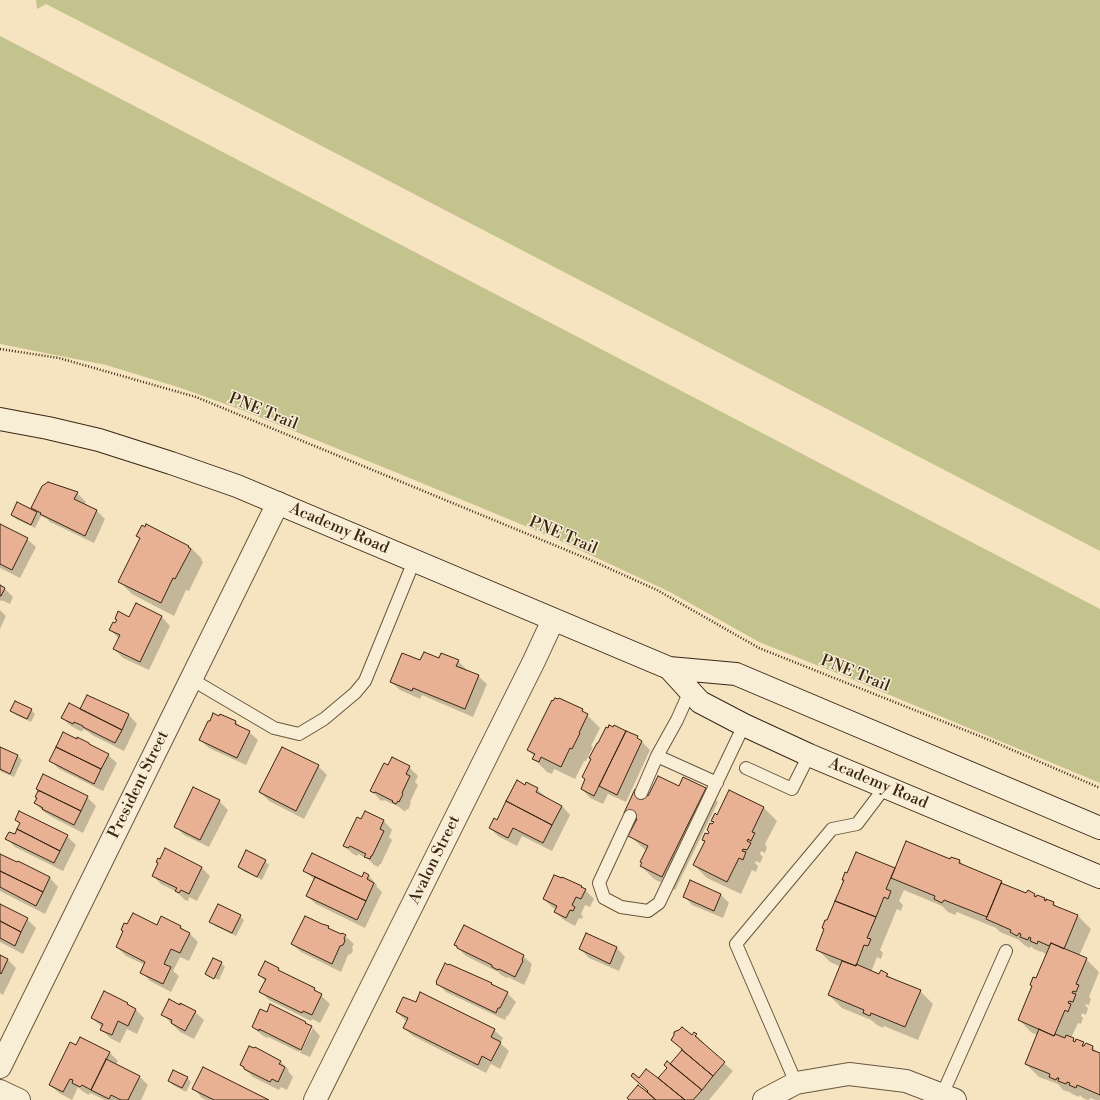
<!DOCTYPE html>
<html>
<head>
<meta charset="utf-8">
<style>
  body { margin:0 }
  canvas { display:block; background:#f5e4bf }
</style>
</head>
<body>
<canvas width="1100" height="1100"></canvas>
<script>
const context = document.querySelector('canvas').getContext('2d');
context.lineJoin = 'round';
function paint(path, color) { context.fillStyle = color; context.fill(path, 'evenodd'); }
const shape = rows => new Path2D(rows.map(r => 'M' + r).join(''));
function stroke(path, color, width, dash) { context.strokeStyle = color; context.lineWidth = width; context.lineCap = dash ? 'butt' : 'round'; context.setLineDash(dash || []); context.stroke(path); }
function label(font, color, halo, rows, align = 'center') {
  context.font = font + ' "Libre Bodoni",serif'; context.lineWidth = 3; context.setLineDash([]); context.textBaseline = 'middle'; context.strokeStyle = halo; context.fillStyle = color; for (const [text, x, y, turn = 0] of rows) {
    context.save(); context.translate(x, y); context.rotate((+turn || 0) * Math.PI / 180); context.textAlign = isNaN(turn) ? turn : align; if (halo) context.strokeText(text, 0, 0); context.fillText(text, 0, 0); context.restore();
  }
}
const green = shape([
  [36,0,1100,0,1100,551,245,106,46,4,37,9],
  [0,36,1100,609,1100,783,854,680,759,642,670,592,554,538,400,474,242,410,181,388,106,365,0,344]
]);
const shadow = shape([
  [77,493,86,502,84,505,97,511,105,519,94,543,50,522,47,519,41,516,35,528,16,519,12,515,17,504,38,514,33,508],
  [0,525,27,539,36,547,20,578,0,568],
  [147,525,189,546,202,559,201,560,203,562,189,591,186,590,174,616,132,594,119,581,140,539,137,536,145,528],
  [0,586,5,589,13,597,10,604,1,600,0,602],
  [136,605,162,617,170,626,149,670,123,658,114,649,119,639,111,630,118,621,116,619,130,618],
  [0,610,6,616,0,629],
  [439,659,458,661,467,670,466,671,478,676,487,684,473,717,422,695,420,699,400,690,391,682,421,662],
  [88,696,129,715,137,724,124,751,92,735,90,733,83,729,82,732,71,726,62,718,81,710],
  [560,699,582,710,600,728,591,746,593,747,586,761,584,761,575,779,554,769,552,774,547,772,534,759,535,757,528,750],
  [31,710,35,714,31,722,16,715,12,711],
  [236,722,242,728,249,732,258,740,246,765,209,748,200,740],
  [615,726,637,737,650,750,626,802,608,794,603,804,590,798,582,789,586,780,583,777,599,744],
  [91,746,108,755,117,763,103,791,59,769,51,761],
  [0,748,18,756,22,760,14,777,0,771],
  [318,766,327,775,304,819,269,801,260,792],
  [409,767,418,776,415,782,418,785,410,802,411,803,408,810,406,809,405,812,399,807,384,800,383,801,380,800,372,791],
  [684,778,705,789,718,802,675,890,654,879,641,866,647,851,643,848,630,836,636,823,625,812,648,797,679,787],
  [525,786,537,789,546,797,545,798,562,806,570,815,552,851,522,836,517,846,498,836,490,828,497,821],
  [37,789,87,797,96,806,83,833,52,817,49,815,44,812,35,803,41,793],
  [219,801,228,810,209,847,184,835,176,827],
  [764,808,777,821,765,844,767,847,765,853,761,851,760,854,763,857,760,863,756,861,755,863,758,866,756,872,752,870,741,894,707,878,694,865,705,841,703,839,708,835,715,823,712,820,718,816],
  [365,812,384,821,392,830,389,837,392,840,381,864,380,864,378,867,374,865,368,859,358,854,357,856,353,854,344,846,361,820],
  [16,820,67,836,76,845,63,871,15,847,7,839,15,836,21,824],
  [856,853,896,870,951,861,952,858,960,861,965,866,1001,882,1005,886,1027,895,1035,895,1037,897,1044,899,1047,901,1054,903,1058,908,1078,916,1091,929,1079,956,1086,959,1099,972,1089,997,1091,999,1089,1005,1086,1004,1085,1005,1088,1008,1086,1015,1082,1013,1081,1016,1083,1018,1081,1024,1078,1023,1071,1038,1076,1042,1083,1043,1086,1046,1092,1047,1100,1054,1100,1100,1096,1100,1090,1098,1089,1100,1087,1100,1083,1098,1080,1095,1079,1097,1072,1094,1070,1092,1069,1092,1063,1090,1058,1084,1039,1077,1026,1064,1038,1035,1032,1033,1019,1020,1033,987,1031,985,1037,979,1047,955,1041,951,1041,952,1034,949,1031,946,1030,948,1024,945,1019,940,1000,932,996,928,957,912,955,915,948,912,942,906,904,890,899,901,903,905,901,911,897,909,880,950,883,953,881,959,877,957,871,972,879,975,887,974,893,980,920,991,933,1004,918,1040,884,1026,883,1028,877,1025,871,1020,842,1008,829,995,841,967,830,962,817,949,845,881,843,879,848,874],
  [0,855,17,863,18,862,50,878,58,887,45,914,0,891],
  [265,861,269,865,262,880,243,871,239,867],
  [157,862,201,867,210,876,197,901,189,897,188,901,185,900,177,892,161,884,153,876,159,864],
  [304,871,363,878,364,874,369,876,377,885,376,886,382,892,365,928,316,904,307,896,315,880],
  [691,881,721,895,729,903,723,918,692,905,684,896],
  [585,890,594,899,590,907,585,905,581,914,583,916,582,919,579,918,575,926,564,920,555,912,556,909,553,908,544,899],
  [0,905,27,919,36,928,23,954,0,942],
  [240,916,244,920,236,936,215,926,211,922],
  [162,917,181,927,185,931,190,934,198,942,189,961,180,957,173,971,179,976,171,992,150,981,141,972,145,965,126,956,117,947,157,926],
  [328,927,332,931,345,936,354,944,352,947,353,950,352,953,348,955,341,972,301,952,292,944],
  [587,934,617,948,625,957,619,971,589,958,580,949],
  [455,945,523,956,532,964,530,969,531,970,524,985,508,977,507,978,501,975,498,972,466,956],
  [0,956,8,960,16,968,3,995,0,993],
  [221,963,225,967,218,982,210,978,218,982,219,980,210,976,210,978,206,974],
  [449,965,491,984,494,986,507,993,516,1002,508,1016,507,1015,505,1020,446,992,438,984],
  [278,969,282,973,314,989,330,1004,320,1023,312,1019,311,1021,269,1000,261,992,266,982,259,975],
  [104,993,127,1004,136,1010,144,1018,137,1034,127,1029,120,1043,110,1038,101,1029,102,1027,92,1018],
  [271,1006,305,1023,312,1027,320,1036,310,1057,300,1053,313,1028,310,1028,299,1052,268,1037,267,1038,262,1035,253,1027,267,1013],
  [195,1012,204,1020,194,1039,180,1032,163,1015],
  [397,1012,494,1030,503,1038,500,1043,509,1051,500,1069,491,1064,486,1073,413,1036,404,1028,407,1022],
  [696,1035,704,1043,703,1045,733,1071,709,1100,630,1100,647,1094,649,1092,632,1076,639,1080,659,1079,683,1050,692,1036],
  [109,1052,118,1061,116,1065,139,1076,148,1085,141,1100,105,1100,90,1093,89,1095,82,1091,78,1087,72,1100,59,1093,50,1085],
  [280,1061,289,1070,288,1071,293,1077,287,1090,281,1087,279,1090,253,1077,241,1065],
  [187,1078,191,1082,186,1092,173,1085,169,1081],
  [194,1089,266,1100,207,1100,202,1098]
]);
const building = shape([
  [48,482,78,492,74,499,97,510,85,536,40,514,41,513,31,508,42,486,48,482],
  [17,502,37,512,31,525,11,515,17,502],
  [0,524,28,538,12,570,0,564,0,524],
  [146,524,189,546,188,547,191,549,175,579,173,578,161,603,118,582,140,538,136,536,142,525,145,527,146,524],
  [0,585,5,588,1,596,0,596,0,585],
  [136,603,162,616,140,662,113,649,120,635,109,630,113,622,115,623,117,620,115,619,118,611,129,617,136,603],
  [424,652,439,658,441,653,459,660,456,666,479,675,465,709,413,688,412,691,390,682,402,653,420,660,424,652],
  [87,695,129,714,122,730,80,709,87,695],
  [555,698,558,699,559,698,583,709,582,711,588,714,579,733,580,733,572,749,570,748,561,767,541,757,539,762,532,759,535,754,527,750,552,700,553,701,555,698],
  [15,701,32,709,27,719,10,711,15,701],
  [69,703,122,730,115,743,83,727,83,726,74,722,73,724,61,718,69,703],
  [213,713,219,716,220,714,236,721,235,724,250,731,237,758,199,740,208,721,210,721,213,713],
  [609,725,613,727,614,725,626,731,594,796,581,789,585,779,582,777,591,759,589,758,597,743,598,743,606,727,608,728,609,725],
  [626,731,638,736,637,738,642,741,617,795,599,786,626,731],
  [63,732,77,739,77,737,89,743,89,744,109,754,101,769,56,747,63,732],
  [0,747,18,755,10,774,0,769,0,747],
  [56,747,101,769,94,784,49,761,56,747],
  [282,747,319,765,296,811,259,792,282,747],
  [392,757,410,766,406,774,410,776,402,793,403,794,399,802,398,801,396,804,392,802,393,801,375,792,374,793,370,791,384,763,388,765,392,757],
  [43,774,88,796,81,811,36,789,43,774],
  [658,776,679,786,683,777,706,788,662,877,640,866,642,863,640,862,648,846,628,836,637,819,624,813,635,789,648,796,658,776],
  [517,780,525,785,526,782,538,788,536,792,562,806,552,825,506,801,517,780],
  [193,787,220,800,200,840,174,827,193,787],
  [729,790,764,807,752,832,755,833,751,841,748,839,747,841,751,843,750,845,747,850,743,849,742,851,746,852,743,860,739,858,727,882,693,865,705,841,702,840,705,833,708,834,709,832,707,830,710,823,712,824,714,822,711,821,715,813,717,815,729,790],
  [38,791,40,791,81,811,74,825,42,809,43,808,34,803,37,798,35,797,38,791],
  [506,801,552,825,543,843,513,828,508,838,489,828,494,818,497,820,506,801],
  [19,811,68,835,60,851,17,829,20,823,15,820,19,811],
  [365,811,384,820,380,829,384,831,372,856,371,856,370,859,364,857,366,854,350,846,348,848,343,846,357,817,361,819,365,811],
  [17,829,60,851,54,863,5,839,9,832,15,834,17,829],
  [906,841,950,859,951,857,960,860,959,863,1002,881,987,917,944,900,942,903,934,899,935,896,891,878,906,841],
  [165,848,202,867,189,894,181,890,179,893,175,891,177,888,152,876,158,863,156,862,158,858,160,859,165,848],
  [246,850,266,860,257,877,238,867,246,850],
  [856,852,895,868,886,889,891,891,888,899,884,897,876,917,835,901,844,880,842,880,845,872,847,873,856,852],
  [312,853,362,877,364,872,369,875,367,879,374,883,366,901,303,871,312,853],
  [0,854,17,862,18,861,50,877,43,892,0,871,0,854],
  [0,871,43,892,36,906,0,887,0,871],
  [554,875,562,878,562,877,582,886,581,887,586,889,581,899,576,897,572,905,575,907,573,911,570,910,566,918,554,912,557,906,543,899,554,875],
  [315,877,366,901,357,920,306,896,315,877],
  [690,880,721,894,714,911,683,897,690,880],
  [1001,883,1026,893,1028,890,1035,894,1034,896,1036,897,1037,895,1045,898,1044,900,1046,901,1046,899,1054,902,1053,905,1078,915,1064,949,1051,943,1049,946,1038,941,1037,944,1030,941,1031,938,1029,937,1028,940,1020,937,1021,934,1019,933,1017,936,1010,932,1011,930,986,919,1001,883],
  [835,901,876,917,867,938,871,939,868,946,864,945,856,966,816,950,824,929,822,928,825,920,827,920,835,901],
  [0,904,28,918,21,932,0,921,0,904],
  [218,904,241,915,232,933,209,922,218,904],
  [133,913,157,925,161,916,181,926,180,928,190,933,180,953,171,949,164,964,171,967,163,984,140,973,145,962,116,947,123,931,121,930,124,923,127,924,133,913],
  [305,916,322,924,329,926,328,928,341,934,342,933,346,935,344,938,345,941,343,945,340,946,332,964,291,944,305,916],
  [0,921,21,932,15,946,0,938,0,921],
  [464,925,524,955,522,960,523,961,515,977,499,969,498,970,492,967,492,965,457,948,457,946,454,945,464,925],
  [586,933,617,947,610,964,579,949,586,933],
  [1051,943,1087,958,1076,984,1079,985,1076,992,1073,991,1072,993,1076,994,1073,1002,1069,1001,1068,1003,1071,1004,1068,1012,1065,1010,1054,1036,1018,1020,1032,986,1030,985,1033,977,1036,978,1051,943],
  [0,955,8,959,1,974,0,973,0,955],
  [213,958,222,962,214,979,205,974,213,958],
  [265,961,279,968,278,970,315,988,314,990,322,994,312,1015,303,1011,302,1013,259,992,266,979,258,975,265,961],
  [842,961,856,966,856,964,879,974,881,970,888,974,886,976,921,990,905,1027,871,1013,870,1016,863,1013,864,1010,828,995,842,961],
  [445,963,448,965,449,964,492,983,491,984,508,992,500,1008,498,1008,496,1013,436,984,437,983,436,982,445,963],
  [104,991,128,1003,127,1004,136,1009,128,1026,118,1021,112,1035,100,1030,103,1024,91,1018,104,991],
  [420,992,495,1029,491,1037,501,1042,491,1061,482,1056,478,1065,403,1028,408,1018,396,1012,403,997,416,1002,420,992],
  [169,999,180,1005,180,1003,196,1011,185,1031,171,1023,172,1020,161,1015,169,999],
  [270,1004,306,1022,305,1023,312,1026,301,1050,259,1029,259,1031,252,1027,260,1009,267,1012,270,1004],
  [682,1027,692,1035,694,1032,697,1034,695,1036,725,1062,713,1076,682,1050,682,1049,671,1040,674,1035,674,1032,676,1031,679,1030,682,1027],
  [1039,1029,1054,1036,1055,1034,1065,1038,1066,1035,1074,1038,1073,1041,1075,1042,1076,1039,1084,1042,1082,1046,1084,1046,1086,1043,1093,1046,1092,1050,1100,1053,1100,1095,1077,1085,1076,1088,1069,1085,1070,1083,1067,1082,1066,1084,1058,1081,1059,1078,1057,1078,1056,1080,1049,1077,1050,1074,1025,1064,1039,1029],
  [80,1037,110,1052,91,1090,82,1085,80,1087,72,1083,73,1080,70,1079,63,1092,49,1085,70,1042,76,1045,80,1037],
  [249,1046,254,1048,255,1047,281,1061,279,1064,285,1067,278,1082,272,1079,270,1082,244,1069,244,1067,240,1065,249,1046],
  [682,1050,713,1076,702,1090,670,1064,682,1050],
  [106,1059,140,1076,128,1100,121,1100,111,1095,109,1099,91,1090,106,1059],
  [667,1061,702,1090,693,1100,685,1100,658,1078,667,1068,664,1065,667,1061],
  [203,1067,269,1100,214,1100,192,1089,203,1067],
  [646,1069,658,1078,685,1100,656,1100,647,1092,648,1091,631,1076,633,1073,639,1078,646,1069],
  [173,1070,188,1077,182,1088,168,1081,173,1070],
  [638,1085,647,1092,656,1100,629,1100,627,1098,638,1085]
]);
const path = shape([
  [0,349,59,358,196,397,588,559,657,590,759,648,987,739,1100,788]
]);
const lane = shape([
  [191,679,274,728,299,734,324,719,355,693,365,681,414,561],
  [657,756,717,783],
  [746,768,792,789,809,755],
  [641,793,657,756,677,720,690,691],
  [630,816,599,883,604,898,621,907,648,911,659,903,744,725],
  [796,1083,736,944,832,829,857,824,885,787],
  [942,1095,1006,951]
]);
const street = shape([
  [0,1067,278,503],
  [0,1091,19,1100],
  [315,1100,534,661,553,620],
  [764,1100,796,1083,849,1074,906,1081,955,1100]
]);
const secondary = shape([
  [0,419,48,428,99,440,171,463,237,486,669,668,736,674,1100,828],
  [669,668,700,702,744,725,809,755,1100,877]
]);
const streetNames = [
  ["PNE Trail",263,412,22],
  ["Academy Road",339,529,23],
  ["PNE Trail",563,536,23],
  ["PNE Trail",855,674,22],
  ["Academy Road",878,784,23],
  ["President Street",139,785,-64],
  ["Avalon Street",435,860,-64]
];
paint(green, '#c4c28d');
paint(shadow, '#0003');
paint(building, '#e8b194');
stroke(building, '#3b2614', 1);
stroke(lane, '#6a563f', 14);
stroke(street, '#6a563f', 24);
stroke(secondary, '#3b2614', 24);
stroke(path, '#3b2614', 2.5, [1, 2]);
stroke(lane, '#f8edd5', 12);
stroke(street, '#f8edd5', 22);
stroke(secondary, '#f8edd5', 22);
label('16px', '#3b2614', '#f8edd5', streetNames);
</script>
</body>
</html>
